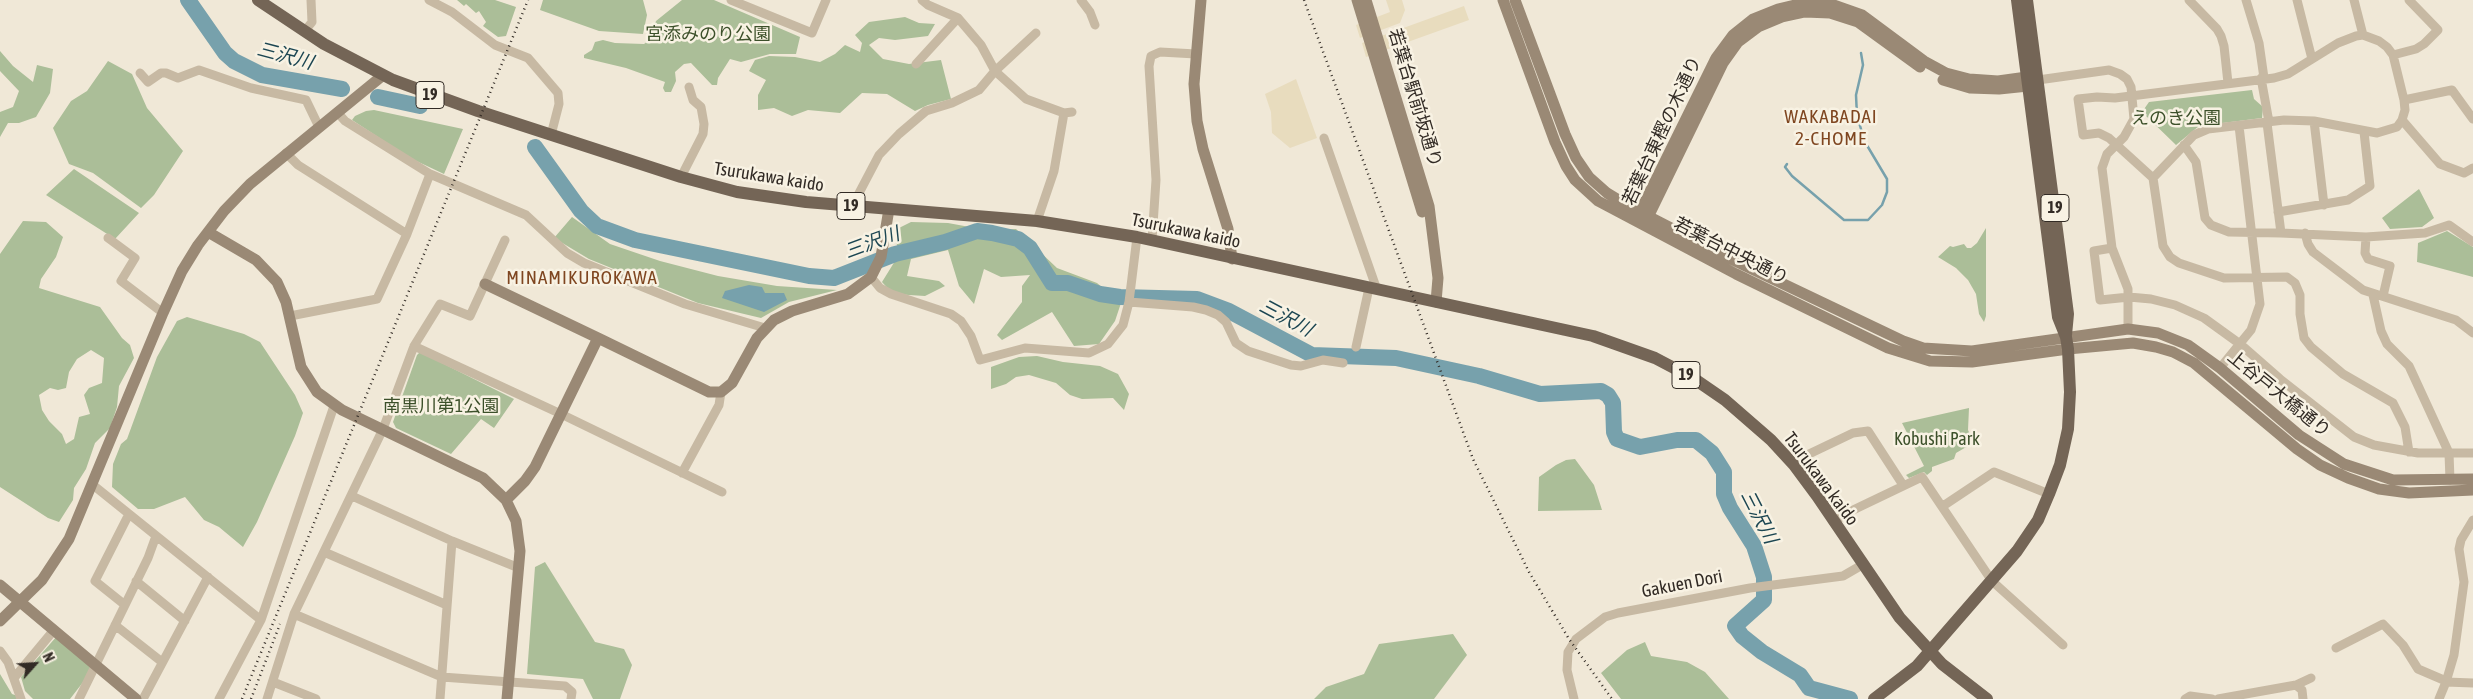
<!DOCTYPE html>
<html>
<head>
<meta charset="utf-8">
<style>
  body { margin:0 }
  #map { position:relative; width:2473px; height:699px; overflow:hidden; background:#f0e8d7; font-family:"Asap Condensed",sans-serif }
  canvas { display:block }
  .north { position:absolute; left:10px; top:639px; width:50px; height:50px; -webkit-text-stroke:4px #f8f2e3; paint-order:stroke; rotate:64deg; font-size:14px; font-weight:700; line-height:20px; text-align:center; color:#322b25 }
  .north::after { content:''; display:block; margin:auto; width:18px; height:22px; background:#322b25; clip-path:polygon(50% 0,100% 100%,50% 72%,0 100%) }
</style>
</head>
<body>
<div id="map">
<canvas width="2473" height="699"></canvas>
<div class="north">N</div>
</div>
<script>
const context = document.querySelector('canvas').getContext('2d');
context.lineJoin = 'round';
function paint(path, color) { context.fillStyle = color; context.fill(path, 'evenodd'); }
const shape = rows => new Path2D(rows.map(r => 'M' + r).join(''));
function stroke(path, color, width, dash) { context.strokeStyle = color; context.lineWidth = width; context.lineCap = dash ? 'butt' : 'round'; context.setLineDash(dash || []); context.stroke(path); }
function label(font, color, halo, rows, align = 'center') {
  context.font = font + ' "Asap Condensed","Noto Sans JP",sans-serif'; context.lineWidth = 5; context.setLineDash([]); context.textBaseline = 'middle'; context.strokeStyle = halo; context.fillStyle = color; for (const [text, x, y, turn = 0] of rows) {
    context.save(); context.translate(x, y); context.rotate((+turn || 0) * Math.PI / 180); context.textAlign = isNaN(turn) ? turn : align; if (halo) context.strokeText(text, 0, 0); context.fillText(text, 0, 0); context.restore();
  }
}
const green = shape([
  [457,0,495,0,516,7,506,36,498,37,483,26,486,22,479,11,476,13,466,4,464,6],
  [543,0,643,0,647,15,643,34,599,31,540,10],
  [682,0,714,0,800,37,796,54,770,54,741,62,730,59,718,78,717,85,712,85,691,63,684,64,675,72,676,81,671,92,665,92,663,88,665,82,626,68,584,58,584,55,592,50,595,42,603,40,615,43,644,44,648,41,656,21],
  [905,17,919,23,935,24,928,36,895,40,879,38,869,45,883,59,909,64,941,60,951,99,928,105,915,111,887,94,862,93,840,113,808,110,792,116,774,108,758,110,758,95,766,80,749,71,755,60,769,56,795,57,820,62,835,54,845,45,860,52,862,43,855,35,869,22],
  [0,51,13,66,33,82,37,65,53,69,50,93,36,117,19,123,8,123,0,137,0,112,13,107,19,91,0,71],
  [108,61,132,74,147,108,183,151,154,195,141,208,93,173,69,164,53,128,71,101,87,91],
  [2252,90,2254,99,2263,107,2262,118,2199,126,2176,145,2142,112,2149,102],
  [374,110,463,129,444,174,410,158,352,120,355,116,366,111],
  [74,169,139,213,115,239,46,195],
  [2419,189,2434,218,2422,227,2390,229,2382,218],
  [572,217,610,244,660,261,718,276,777,286,837,290,789,302,761,318,698,303,589,259,554,238],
  [23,221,46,222,63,237,56,257,41,279,39,288,100,307,122,338,130,345,134,358,119,386,117,407,110,428,95,443,86,469,74,488,73,500,59,522,48,518,0,487,0,254],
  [91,350,104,358,102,383,89,388,84,395,90,414,79,417,74,439,66,444,62,434,49,421,42,410,39,395,50,388,58,390,66,388,69,372,77,359],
  [911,222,948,223,986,230,1016,229,1057,268,1097,283,1121,303,1115,321,1099,344,1074,346,1052,312,1002,340,997,335,1022,302,1022,286,1030,275,1001,277,984,269,974,304,959,286,948,250,911,259,907,276,939,281,945,286,925,296,893,294,882,282,895,261,897,246,895,230],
  [1986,228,1986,316,1984,322,1979,314,1976,294,1968,280,1956,268,1938,257,1950,246,1953,247,1964,244,1967,248,1971,248,1977,243],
  [2447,231,2473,247,2473,277,2417,262,2418,243],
  [187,317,244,334,260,342,295,395,303,413,295,436,257,522,243,547,219,527,204,520,185,497,154,509,138,509,112,487,113,464,121,444,127,439,157,357,177,321],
  [420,352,514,399,494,428,481,419,451,454,396,428,393,422,417,355],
  [1037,356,1063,362,1100,366,1118,374,1129,394,1124,410,1113,398,1082,399,1070,395,1056,383,1029,375,1016,377,1006,384,991,389,991,367,1019,357],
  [1969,408,1968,430,1975,446,1968,446,1956,453,1954,459,1932,467,1932,471,1927,475,1924,472,1909,478,1906,475,1924,466,1902,423],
  [1575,459,1594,485,1602,510,1538,511,1539,477,1556,465,1566,460],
  [545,562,595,642,624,649,632,665,620,699,593,699,583,679,527,674,535,567],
  [1453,634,1467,655,1434,699,1314,699,1326,687,1364,674,1379,644],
  [57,636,94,668,70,699,33,699,25,691,21,677],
  [1645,642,1651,656,1687,662,1705,672,1729,699,1621,699,1601,673,1627,650],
  [0,674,12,694,26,699,0,699]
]);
const plaza = shape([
  [1386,0,1402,0,1405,10,1400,23,1360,38,1356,25,1390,12],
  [1464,6,1469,20,1366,57,1362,43],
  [1296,79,1317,138,1290,148,1272,133,1271,112,1265,94]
]);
const water = shape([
  [749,285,762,287,765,293,784,293,787,300,764,312,722,298,725,291]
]);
const stream = shape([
  [1787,164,1785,167,1792,176,1844,220,1868,220,1882,205,1887,192,1887,179,1865,142,1857,116,1856,95,1863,65,1861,53]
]);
const river = shape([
  [188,0,225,53,234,61,262,75,342,89],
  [378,97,420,106],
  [535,147,581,211,597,226,635,240,809,276,834,278,895,254,945,242,977,231,992,233,1018,239,1030,248,1052,283,1068,283,1100,294,1120,297,1197,299,1229,311,1312,355,1396,358,1479,376,1540,394,1601,391,1608,395,1613,403,1614,432,1617,439,1640,447,1677,440,1696,440,1712,453,1724,472,1724,494,1730,508,1754,546,1764,577,1764,600,1735,626,1742,636,1762,652,1800,675,1809,688,1850,699]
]);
const street = shape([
  [429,0,452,12,495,45,528,58,558,93,559,104,551,135],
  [731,0,812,33,826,0],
  [922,0,928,5,958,18,981,45,995,71,1026,99,1064,113],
  [1081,0,1090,12,1095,25],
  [2189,0,2217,29,2221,36,2224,46,2228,83],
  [2246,0,2259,43,2264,78],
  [2297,0,2312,59],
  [2354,0,2363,35],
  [304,32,312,22,311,0],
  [2393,55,2416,49,2424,44,2438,30,2409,0],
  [916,64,958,18],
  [140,73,148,82,161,73,166,73,178,78,199,70,251,88,306,100,319,127],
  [2261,78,2269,122],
  [2038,80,2109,70,2120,74,2127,79,2131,87,2134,119,2124,137,2107,154,2102,168,2112,248,2128,289,2128,329],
  [2404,100,2452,90,2473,119],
  [2402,120,2440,164,2464,173,2473,168],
  [2314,121,2324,205],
  [1324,138,1377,290],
  [2184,145,2196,162,2205,218,2211,225,2229,232,2281,233,2267,123],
  [286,153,298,165,407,234],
  [430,174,526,215,567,253,584,263,685,304,765,328],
  [681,177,703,134,704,124,701,107,693,100,689,87],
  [2153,178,2194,135,2208,129,2284,120,2314,121,2377,133,2397,127,2402,120,2405,110,2404,100,2393,55,2387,47,2379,41,2363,35,2356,36,2338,43,2288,74,2274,78,2115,98,2097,97,2078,99,2083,135,2099,133,2109,138,2153,178,2163,246,2170,257,2179,263,2224,278,2287,277,2295,283,2300,295,2300,314,2304,338,2311,347,2343,374,2393,403,2405,427,2409,452],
  [858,206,858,195,879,155,899,134,926,111,952,103,979,90,995,71,1036,33],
  [2278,212,2348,200,2370,186,2364,132],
  [1037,221,1054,171,1064,113,1072,112],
  [2281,233,2366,237,2425,233,2449,225,2473,242],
  [2305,233,2308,244,2313,252,2363,290,2456,320,2473,333],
  [2366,237,2365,253,2368,259,2390,266,2383,296],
  [108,238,135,258,121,281,163,313],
  [1152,240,1156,180,1149,66,1151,56,1160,52,1196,54],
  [2112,248,2094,251,2100,300,2129,297,2151,299,2175,305,2204,318,2240,344,2280,379,2354,437,2374,445,2418,453,2473,453],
  [871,277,880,288,891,294,951,314,961,321,971,336,980,360,1025,348,1089,353,1108,344,1123,325,1129,302,1137,237],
  [2373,295,2381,331,2387,344,2409,366,2449,453,2450,480],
  [1129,302,1193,307,1206,310,1218,315,1226,322,1236,343,1248,351,1291,365,1301,366,1323,360,1343,363],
  [290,316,377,299,407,234,430,174,345,121,337,112],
  [414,346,561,414,722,492],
  [1356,347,1369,288],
  [2220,368,2251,330,2260,304,2239,126],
  [1794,465,1809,454,1853,433,1868,431,1903,485],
  [682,473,719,405,721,392],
  [93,485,261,620],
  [352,496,452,541,519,568],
  [1943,506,1994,472,2049,494],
  [2473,520,2461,540,2459,549,2464,582,2454,655,2446,682,2473,683],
  [1833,522,1851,511,1922,477,1992,581,2063,645],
  [324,552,447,605],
  [136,581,185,621],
  [125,605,95,581,129,514],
  [294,614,442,677,565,686,572,692,571,699],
  [115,625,162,662],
  [2336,648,2383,624,2403,645,2418,669,2446,681],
  [0,651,8,662,21,699],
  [14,678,54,630],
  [273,682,316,699],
  [2296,685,2302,690,2303,699],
  [79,699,148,558,156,536],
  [143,699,208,577],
  [219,699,261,620,334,406],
  [267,699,294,614,383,429,414,346,440,304,470,316,505,240],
  [440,699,452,541],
  [1574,699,1567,670,1568,652,1576,639,1605,617,1618,613,1750,588,1843,576,1862,565],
  [2185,699,2190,696,2212,699],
  [2218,699,2296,685,2311,678],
  [2439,699,2446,682]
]);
const secondary = shape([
  [1201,0,1194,84,1197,121,1203,149,1228,229,1232,259],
  [1357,0,1422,212],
  [1366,0,1429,206,1438,278,1436,302],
  [1503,0,1555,142,1566,166,1575,180,1598,201,1736,274,1888,348,1930,361,1972,362,2068,349,2133,343,2156,347,2173,352,2194,363,2297,449,2320,465,2348,478,2379,489,2409,493,2473,490],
  [1515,0,1565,134,1576,158,1589,177,1607,193,1630,207,1731,259,1903,341,1923,348,1972,351,2128,329,2158,333,2188,345,2220,368,2299,435,2344,464,2393,480,2473,479],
  [1943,80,1970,88,1999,89,2028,86,2034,82],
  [1640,218,1640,212,1716,58,1733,35,1753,19,1778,9,1804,3,1831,4,1862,15,1924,61,1946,73,1969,79,1998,81,2027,77,2036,80],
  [1645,219,1649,215,1723,63,1738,42,1758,27,1782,17,1805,12,1830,13,1858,22,1920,67],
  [208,232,256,260,277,282,286,302,301,367,317,392,342,410,483,478,506,500,516,521,520,551,507,699],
  [485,284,598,338],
  [506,500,525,481,535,467,598,338,709,392,721,392,732,383,757,338,774,320,792,311,848,294,871,277,881,257,889,209],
  [0,585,136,699],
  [0,621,42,580,69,539,163,313,182,271,198,245,224,211,250,184,382,76]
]);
const primary = shape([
  [258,0,324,44,393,80,478,111,681,177,737,192,806,202,1037,221,1137,237,1593,336,1655,358,1693,378,1725,400,1771,440,1794,465,1817,496,1900,618,1942,664,1987,699],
  [2027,0,2068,314,2066,335],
  [1874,699,1917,666,2017,551,2038,520,2049,494,2060,465,2068,429,2070,392,2068,349,2066,337,2058,317,2017,0]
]);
const rail = shape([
  [1304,0,1473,459,1529,572,1569,639,1612,699],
  [242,699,528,0],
  [251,699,280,624]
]);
const shields = [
  [430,95,28],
  [851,206,28],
  [2055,208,28],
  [1686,375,28]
];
const shieldNames = [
  ["19",430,95],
  ["19",851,206],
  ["19",2055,208],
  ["19",1686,375]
];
const parkNames = [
  ["宮添みのり公園",708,34],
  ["えのき公園",2176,118],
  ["南黒川第1公園",441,406],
  ["Kobushi Park",1937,439]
];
const streetNames = [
  ["若葉台駅前坂通り",1415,98,73],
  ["若葉台東樫の木通り",1662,131,-65],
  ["Tsurukawa kaido",769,177,9],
  ["Tsurukawa kaido",1186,231,12],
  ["若葉台中央通り",1731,251,27],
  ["上谷戸大橋通り",2279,394,39],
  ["Tsurukawa kaido",1821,479,53],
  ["Gakuen Dori",1682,584,-11]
];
const waterNames = [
  ["三沢川",285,56,15],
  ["三沢川",872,243,-20],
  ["三沢川",1286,318,28],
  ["三沢川",1759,517,63]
];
const neighbourhoodNames = [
  ["WAKABADAI",1831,117],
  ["2-CHOME",1831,139],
  ["MINAMIKUROKAWA",582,278]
];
paint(green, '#abbe98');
paint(plaza, '#e8dcbe');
paint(water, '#77a1ac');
stroke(stream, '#77a1ac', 2.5);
stroke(river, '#77a1ac', 16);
stroke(street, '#c7b9a3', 9);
stroke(secondary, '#9a8975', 11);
stroke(primary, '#746556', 12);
stroke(rail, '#322b25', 2.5, [1, 4]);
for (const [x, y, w] of shields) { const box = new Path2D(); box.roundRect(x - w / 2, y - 13.5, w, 27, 4); context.fillStyle = '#f8f2e3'; context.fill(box); stroke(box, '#322b25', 1); }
label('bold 16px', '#322b25', null, shieldNames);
label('18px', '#3c502a', '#f8f2e3', parkNames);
label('18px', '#322b25', '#f8f2e3', streetNames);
label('italic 19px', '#1c4652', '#f8f2e3', waterNames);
context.letterSpacing = '1px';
label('19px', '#7f4620', '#f8f2e3', neighbourhoodNames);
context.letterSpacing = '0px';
</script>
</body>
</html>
